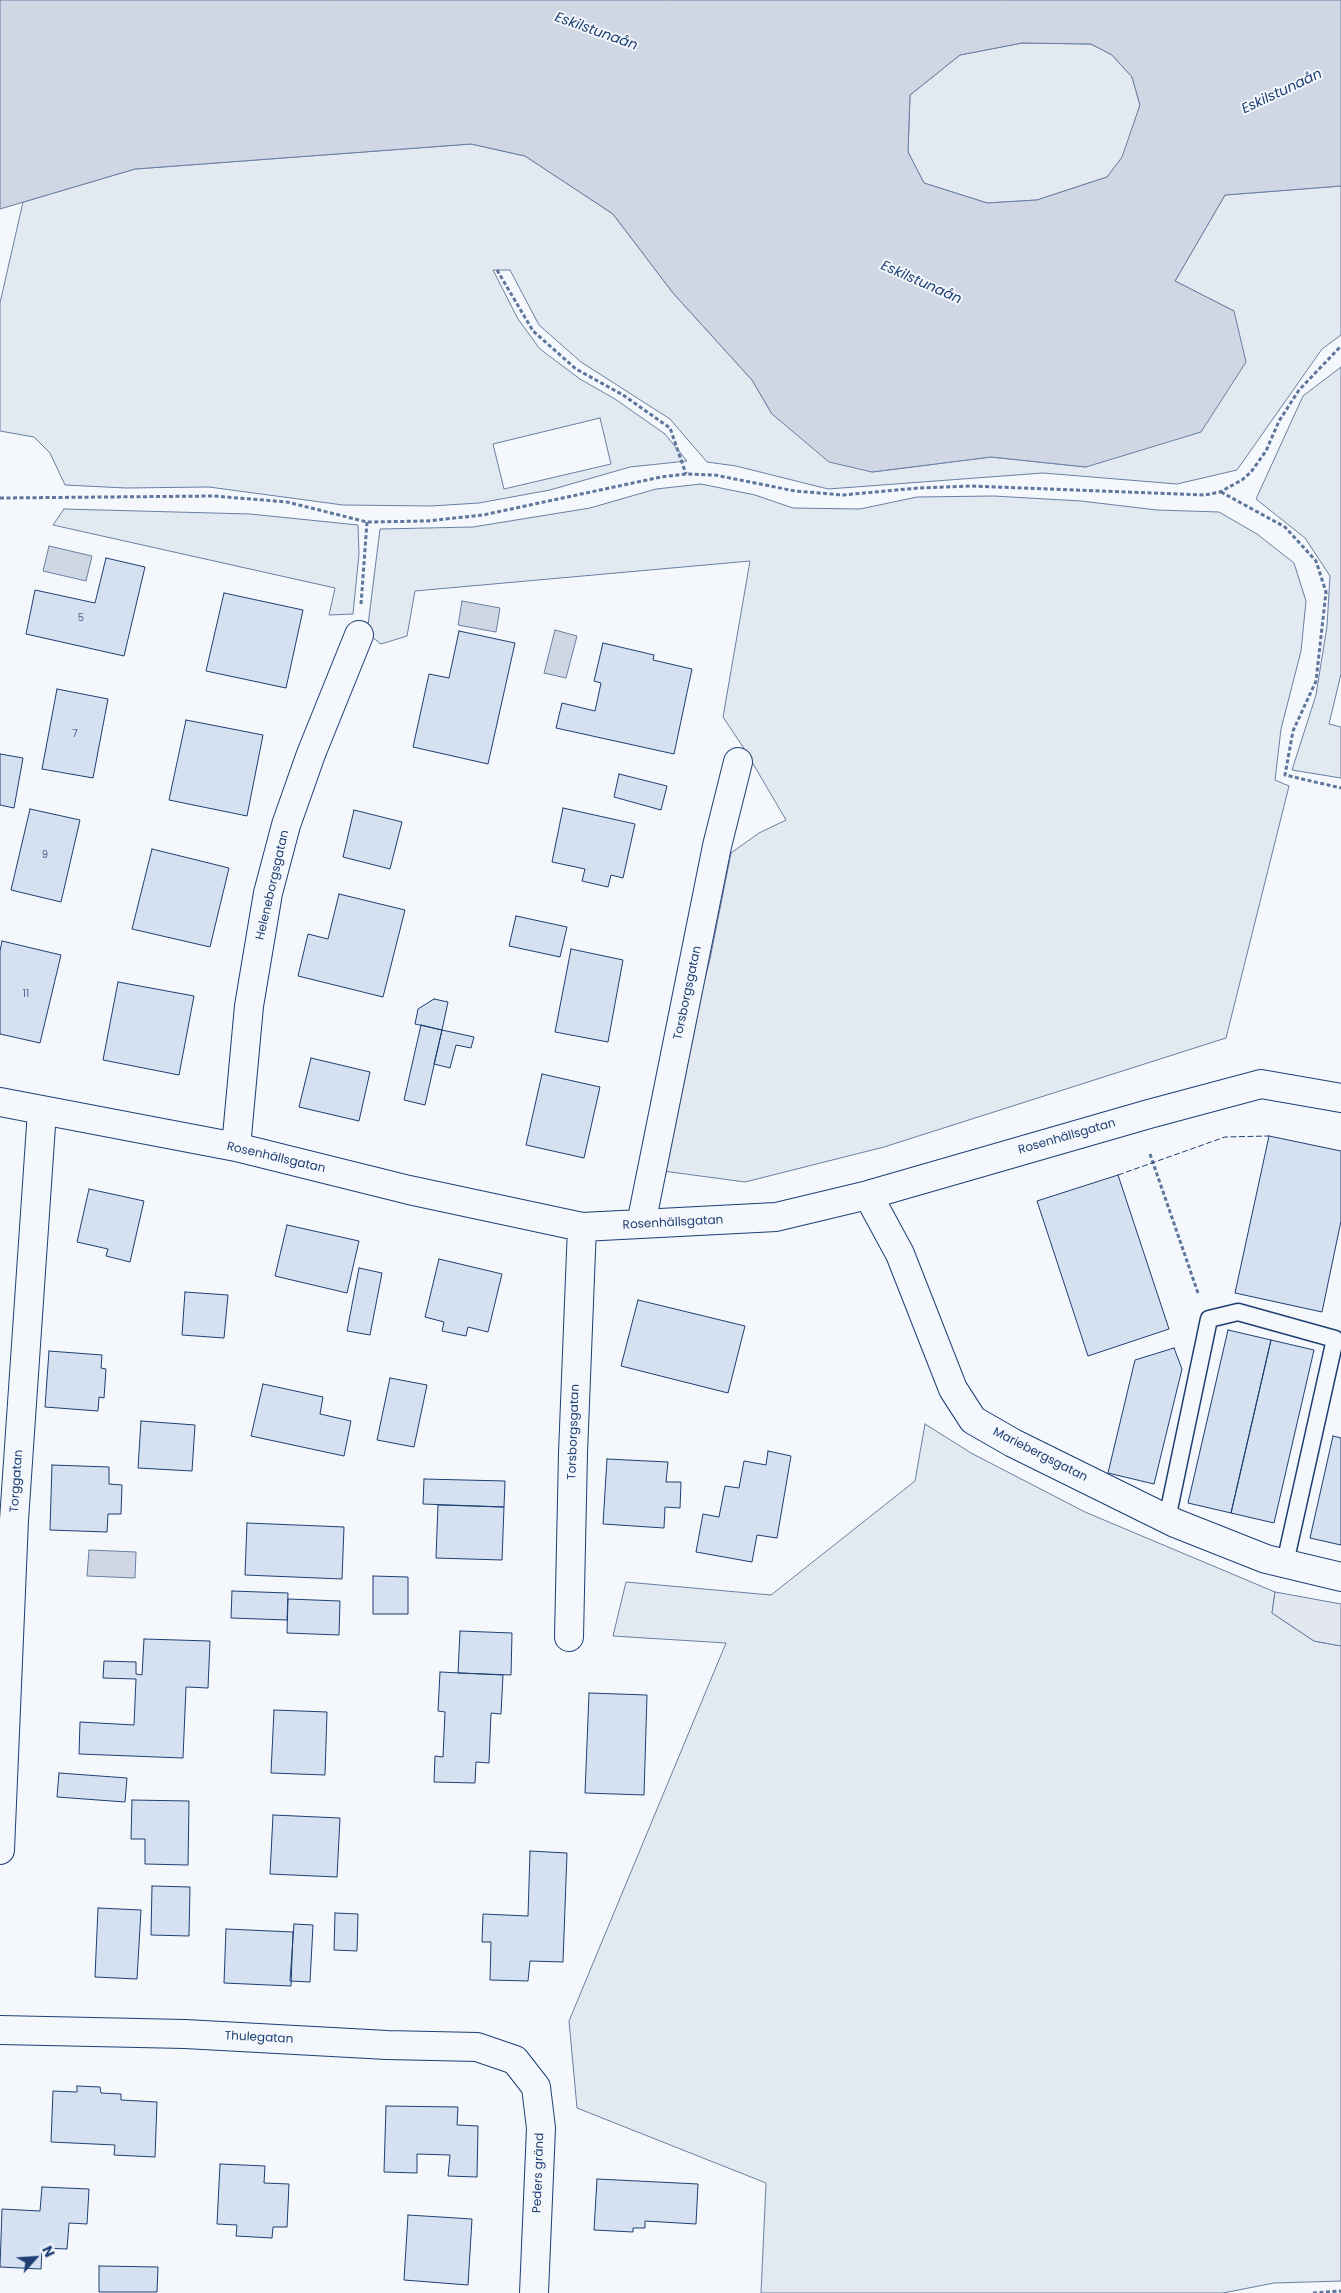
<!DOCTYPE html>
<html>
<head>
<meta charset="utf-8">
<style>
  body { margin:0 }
  #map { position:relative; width:1341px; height:2293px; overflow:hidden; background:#f4f7fb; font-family:Poppins,sans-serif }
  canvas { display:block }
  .north { position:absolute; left:10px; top:2233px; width:50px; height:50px; -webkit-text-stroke:4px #f4f7fb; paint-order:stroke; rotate:64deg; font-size:14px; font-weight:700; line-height:20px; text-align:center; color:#1d3f73 }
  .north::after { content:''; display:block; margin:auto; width:18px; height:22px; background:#1d3f73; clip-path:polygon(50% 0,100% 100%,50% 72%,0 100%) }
</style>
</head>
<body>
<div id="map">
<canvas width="1341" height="2293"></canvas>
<div class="north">N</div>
</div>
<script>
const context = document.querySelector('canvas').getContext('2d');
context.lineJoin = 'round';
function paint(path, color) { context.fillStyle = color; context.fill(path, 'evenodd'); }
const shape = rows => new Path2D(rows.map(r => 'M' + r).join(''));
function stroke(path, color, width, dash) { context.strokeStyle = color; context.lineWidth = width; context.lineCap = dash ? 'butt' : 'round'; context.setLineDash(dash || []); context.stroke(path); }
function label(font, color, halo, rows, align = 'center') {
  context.font = font + ' Poppins,sans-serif'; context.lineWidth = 4; context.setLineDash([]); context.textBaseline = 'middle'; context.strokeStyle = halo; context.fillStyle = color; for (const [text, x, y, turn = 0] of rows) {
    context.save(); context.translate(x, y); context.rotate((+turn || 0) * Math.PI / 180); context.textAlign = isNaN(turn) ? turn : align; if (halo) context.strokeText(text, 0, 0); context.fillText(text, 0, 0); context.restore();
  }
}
const green = shape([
  [1022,43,1091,44,1112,55,1132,77,1140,105,1123,157,1107,177,1037,200,987,203,924,183,908,152,910,95,960,55,1022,43],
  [471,144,525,156,613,214,673,293,752,380,772,414,872,472,991,457,1086,467,1234,311,1175,281,1225,195,1341,186,1341,335,1322,349,1237,470,1177,484,1043,473,828,489,736,466,707,462,670,419,581,362,539,325,510,270,493,270,518,319,540,349,580,379,615,399,665,434,687,461,630,467,550,490,479,503,431,506,343,505,209,487,126,488,65,485,50,453,34,437,0,431,0,303,23,202,135,169,471,144],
  [600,418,611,464,504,489,493,444,600,418],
  [1341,367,1341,674,1329,724,1341,727,1341,778,1292,770,1316,695,1327,626,1330,576,1305,538,1256,499,1303,396,1341,367],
  [701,484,755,495,793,508,860,509,917,497,994,496,1081,501,1157,510,1219,512,1257,534,1294,563,1306,601,1301,651,1281,729,1275,780,1289,786,1226,1038,884,1147,745,1182,663,1171,667,1123,710,959,731,853,759,833,786,820,745,750,723,717,750,561,415,591,407,636,381,644,367,633,380,529,473,527,590,508,656,489,701,484],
  [64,509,250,514,358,525,359,554,353,614,329,615,335,588,53,525,64,509],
  [925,1424,971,1453,1085,1512,1275,1592,1272,1613,1314,1641,1341,1646,1341,2281,1274,2283,1223,2293,761,2293,766,2183,577,2108,569,2021,726,1643,613,1636,626,1582,771,1595,915,1481,925,1424]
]);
const parking = shape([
  [1275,1592,1341,1604,1341,1646,1314,1641,1272,1613,1275,1592]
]);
const water = shape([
  [0,0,1341,0,1341,186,1225,195,1175,281,1234,311,1246,362,1201,432,1086,467,991,457,872,472,829,462,772,414,752,380,673,293,613,214,525,156,471,144,135,169,0,209,0,0],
  [1022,43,1091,44,1112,55,1132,77,1140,105,1122,157,1107,177,1037,200,987,203,924,183,908,152,910,95,960,55,1022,43],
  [49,546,92,556,86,581,43,571,49,546],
  [462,601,500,608,496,632,458,625,462,601],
  [555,630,577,636,566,678,544,673,555,630],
  [89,1550,136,1552,135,1578,87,1576,89,1550]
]);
const building = shape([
  [106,558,145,567,124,656,26,634,35,590,95,603,106,558],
  [224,593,303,610,286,688,206,671,224,593],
  [459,631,515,643,488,764,413,747,429,674,449,678,459,631],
  [603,643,654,655,653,660,692,669,674,754,556,728,562,703,595,711,601,683,594,681,603,643],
  [57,689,108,699,93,778,42,769,57,689],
  [186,720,263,735,247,816,169,800,186,720],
  [0,754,23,758,14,808,0,805,0,754],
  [619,774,667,786,661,810,614,797,619,774],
  [563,808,635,824,623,878,611,875,608,887,582,881,585,869,552,862,563,808],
  [30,809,80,820,61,902,11,890,30,809],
  [354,810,402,822,390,869,343,857,354,810],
  [152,849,229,868,210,947,132,929,152,849],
  [339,894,405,910,383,997,298,976,308,934,328,939,339,894],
  [516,916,567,927,560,957,509,946,516,916],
  [2,941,61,955,40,1043,0,1034,0,951,2,941],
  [571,949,623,960,608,1042,555,1032,571,949],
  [118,982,194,996,179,1075,103,1060,118,982],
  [434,999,448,1002,442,1030,415,1024,418,1009,434,999],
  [421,1025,442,1030,425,1105,404,1100,421,1025],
  [442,1030,474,1037,471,1048,456,1045,450,1068,434,1064,442,1030],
  [311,1058,370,1072,359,1121,299,1107,311,1058],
  [542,1074,600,1087,584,1158,526,1145,542,1074],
  [1269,1136,1341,1151,1341,1221,1322,1312,1235,1293,1269,1136],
  [1118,1175,1169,1329,1088,1356,1037,1201,1118,1175],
  [89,1189,144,1201,130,1262,106,1256,108,1249,77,1242,89,1189],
  [287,1225,359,1241,347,1293,275,1276,287,1225],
  [439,1259,502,1274,488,1332,468,1327,466,1336,442,1331,444,1322,425,1317,439,1259],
  [359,1268,382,1273,370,1335,347,1331,359,1268],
  [185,1292,228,1295,224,1338,182,1335,185,1292],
  [638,1300,745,1326,728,1393,621,1366,638,1300],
  [1228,1330,1271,1340,1231,1513,1188,1503,1228,1330],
  [1271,1340,1314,1350,1274,1523,1231,1513,1271,1340],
  [1174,1348,1182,1369,1154,1484,1108,1473,1135,1360,1174,1348],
  [49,1351,102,1355,101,1368,106,1369,104,1398,99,1397,98,1411,45,1407,49,1351],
  [390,1378,427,1385,414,1447,377,1440,390,1378],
  [263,1384,323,1397,320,1414,351,1421,344,1456,251,1436,263,1384],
  [141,1421,195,1425,192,1471,138,1468,141,1421],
  [1333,1436,1341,1438,1341,1545,1310,1538,1333,1436],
  [768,1451,791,1456,777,1538,757,1535,752,1562,696,1552,703,1514,719,1517,725,1486,739,1488,744,1461,766,1465,768,1451],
  [607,1459,668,1462,666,1482,681,1482,680,1508,665,1507,664,1528,603,1524,607,1459],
  [52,1465,109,1467,109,1484,122,1485,121,1514,108,1514,107,1532,50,1530,52,1465],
  [424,1479,505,1481,504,1507,423,1504,424,1479],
  [438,1505,504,1507,502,1560,436,1558,438,1505],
  [247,1523,344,1527,342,1579,245,1575,247,1523],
  [373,1576,408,1577,408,1614,373,1614,373,1576],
  [232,1591,288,1593,287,1620,231,1618,232,1591],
  [288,1599,340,1601,339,1635,287,1633,288,1599],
  [460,1631,512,1633,511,1675,458,1673,460,1631],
  [144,1639,210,1641,208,1688,186,1687,183,1758,79,1754,80,1722,134,1725,136,1679,103,1678,104,1661,136,1662,136,1674,142,1675,144,1639],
  [440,1672,503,1675,501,1714,491,1713,489,1763,476,1762,475,1783,434,1782,435,1756,443,1757,445,1712,438,1711,440,1672],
  [589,1693,647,1695,644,1795,585,1793,589,1693],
  [274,1710,327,1712,325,1775,271,1773,274,1710],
  [59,1773,127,1778,125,1802,57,1797,59,1773],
  [132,1800,189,1801,188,1865,145,1864,145,1839,131,1839,132,1800],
  [273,1815,340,1818,337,1877,270,1874,273,1815],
  [530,1851,567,1853,563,1962,530,1961,528,1981,490,1980,491,1942,482,1942,483,1914,528,1916,530,1851],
  [152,1886,190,1887,189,1936,151,1935,152,1886],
  [98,1908,141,1910,137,1979,95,1977,98,1908],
  [335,1913,358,1914,357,1951,334,1950,335,1913],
  [294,1924,313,1925,310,1982,290,1981,294,1924],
  [226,1929,293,1932,291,1986,224,1983,226,1929],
  [77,2086,100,2087,101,2093,121,2094,121,2100,157,2102,155,2157,114,2155,115,2145,51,2142,53,2091,77,2092,77,2086],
  [386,2106,458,2107,457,2125,478,2126,477,2177,448,2176,450,2155,417,2154,417,2173,384,2172,386,2106],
  [220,2164,265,2166,264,2183,289,2184,287,2227,273,2227,272,2238,236,2236,237,2225,217,2224,220,2164],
  [597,2179,698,2184,696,2224,645,2221,645,2228,633,2228,633,2232,594,2230,597,2179],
  [42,2187,89,2189,87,2224,69,2223,67,2249,42,2248,41,2269,0,2267,2,2209,40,2211,42,2187],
  [408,2215,472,2219,468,2285,404,2280,408,2215],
  [99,2266,158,2267,157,2292,99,2292,99,2266]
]);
const path = shape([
  [497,270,533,331,576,369,623,395,670,428,686,474],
  [1221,492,1285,527,1316,561,1326,592,1316,681,1293,731,1285,775,1341,788],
  [0,498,214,496,287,502,367,522,427,521,483,515,661,477,686,474,715,475,795,491,843,495,918,488,971,486,1205,495,1220,492,1242,480,1251,472,1266,451,1279,421,1299,390,1341,346],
  [361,604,367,522],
  [1150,1154,1198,1293],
  [1313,2293,1341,2291]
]);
const service = shape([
  [1167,1519,1209,1319,1238,1312,1335,1339,1285,1563]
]);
const minor = shape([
  [0,1102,236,1147,409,1190,582,1227,776,1217,868,1195,1149,1114,1261,1084,1341,1098],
  [236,1147,249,1006,268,893,286,825,311,754,359,635],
  [868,1195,900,1254,953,1389,973,1420,1013,1443,1175,1523,1266,1559,1341,1577],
  [641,1224,717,846,738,762],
  [569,1637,573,1453,582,1227],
  [0,1850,14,1520,42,1111],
  [0,2030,185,2034,387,2045,477,2047,515,2060,536,2087,541,2128,534,2293]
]);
const fence = shape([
  [1118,1175,1225,1137,1269,1136]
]);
const numberNames = [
  ["5",81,618],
  ["7",75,734],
  ["9",45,855],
  ["11",26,994]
];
const streetNames = [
  ["Heleneborgsgatan",273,885,-77],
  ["Torsborgsgatan",688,993,-78],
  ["Rosenhällsgatan",1067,1137,-16],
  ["Rosenhällsgatan",276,1158,13],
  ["Rosenhällsgatan",673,1223,-3],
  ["Torsborgsgatan",574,1432,-88],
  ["Mariebergsgatan",1040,1455,27],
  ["Torggatan",17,1481,-86],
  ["Thulegatan",259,2038,3],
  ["Peders gränd",539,2173,-88]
];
const waterNames = [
  ["Eskilstunaån",596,32,20],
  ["Eskilstunaån",1282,92,-25],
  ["Eskilstunaån",921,283,24]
];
paint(green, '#e3e9f0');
stroke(green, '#687fa3', 1);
paint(parking, '#e3e8f0');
stroke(parking, '#687fa3', 1);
paint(water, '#cfd7e4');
stroke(water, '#687fa3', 1);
paint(building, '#d5e0f0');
stroke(building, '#1d3f73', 1);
stroke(service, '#1d3f73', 19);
stroke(minor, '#1d3f73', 30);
stroke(path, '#5e769c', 3, [4, 2.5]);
stroke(service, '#f4f7fb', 16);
stroke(minor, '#f4f7fb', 28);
stroke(fence, '#1d3f73', 1, [6, 2.5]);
label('10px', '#4b6792', null, numberNames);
label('12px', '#1d3f73', '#f4f7fb', streetNames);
label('italic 14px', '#1d3f73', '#f4f7fb', waterNames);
</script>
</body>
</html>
